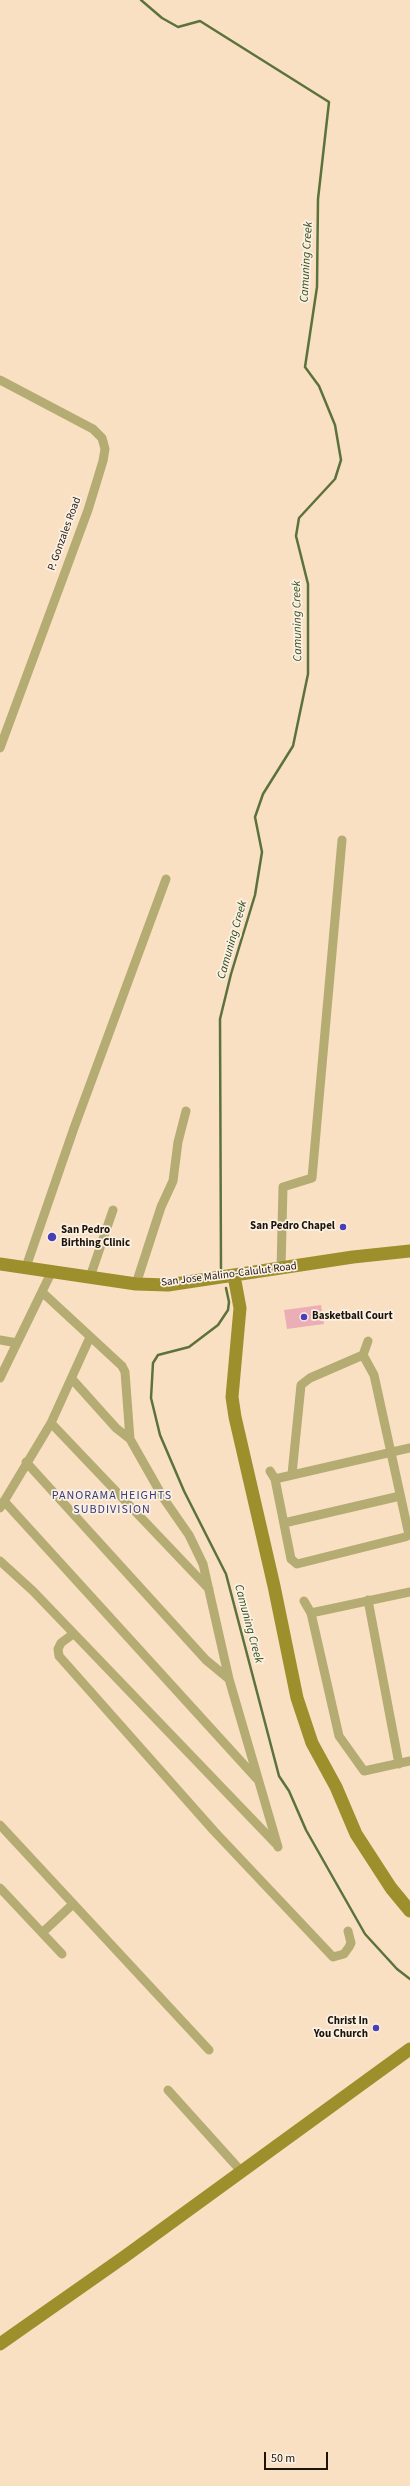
<!DOCTYPE html>
<html>
<head>
<meta charset="utf-8">
<style>
  body { margin:0 }
  #map { position:relative; width:410px; height:2486px; overflow:hidden; background:#fae0c3; font-family:"Source Sans 3",sans-serif }
  canvas { display:block }
  .scale { position:absolute; left:264px; top:2452px; width:64px; height:18px; box-sizing:border-box; border:2px solid #1d1409; border-top:0; padding-left:5px; font-size:12px; line-height:14px; white-space:nowrap; color:#1d1409; -webkit-text-stroke:3px #fbf0e4; paint-order:stroke }
</style>
</head>
<body>
<div id="map">
<canvas width="410" height="2486"></canvas>
<div class="scale">50 m</div>
</div>
<script>
const context = document.querySelector('canvas').getContext('2d');
context.lineJoin = 'round';
function paint(path, color) { context.fillStyle = color; context.fill(path, 'evenodd'); }
const shape = rows => new Path2D(rows.map(r => 'M' + r).join(''));
function stroke(path, color, width, dash) { context.strokeStyle = color; context.lineWidth = width; context.lineCap = dash ? 'butt' : 'round'; context.setLineDash(dash || []); context.stroke(path); }
function label(font, color, halo, rows, align = 'center') {
  context.font = font + ' "Source Sans 3",sans-serif'; context.lineWidth = 3.5; context.setLineDash([]); context.textBaseline = 'middle'; context.strokeStyle = halo; context.fillStyle = color; for (const [text, x, y, turn = 0] of rows) {
    context.save(); context.translate(x, y); context.rotate((+turn || 0) * Math.PI / 180); context.textAlign = isNaN(turn) ? turn : align; if (halo) context.strokeText(text, 0, 0); context.fillText(text, 0, 0); context.restore();
  }
}
const green = shape([
  [321,1305,324,1324,287,1329,284,1310]
]);
const stream = shape([
  [141,0,162,18,178,27,200,21,329,102,318,199,317,287,305,367,319,386,335,425,341,460,335,479,299,518,296,536,308,584,308,674,293,746,263,794,255,817,262,852,255,895,231,974,220,1019,221,1273],
  [226,1288,229,1302,228,1310,218,1325,189,1347,158,1355,153,1363,151,1398,160,1435,184,1491,226,1574,279,1776,289,1791,306,1830,365,1934,397,1969,410,1979]
]);
const street = shape([
  [0,380,93,429,102,438,105,449,103,461,88,510,0,748],
  [26,1267,74,1128,166,879],
  [281,1269,283,1187,312,1178,342,840],
  [90,1277,113,1210],
  [136,1284,161,1207,173,1181,178,1142,186,1111],
  [42,1292,122,1366,125,1372,130,1439,164,1499,189,1535,203,1564,229,1679,278,1847],
  [0,1340,17,1343],
  [0,1378,52,1271],
  [72,1379,116,1428,130,1439],
  [51,1423,209,1589],
  [26,1462,206,1660,229,1679],
  [270,1471,275,1479,410,1448],
  [292,1474,301,1385,310,1378,363,1355,368,1341],
  [275,1479,291,1559,297,1564,405,1537,409,1535,374,1375,363,1355],
  [4,1501,257,1779],
  [0,1508,51,1423,90,1337],
  [284,1523,400,1496],
  [0,1561,33,1591,277,1845],
  [368,1600,399,1764],
  [304,1601,311,1613,339,1736,364,1771,410,1761],
  [311,1613,410,1592],
  [73,1634,61,1643,58,1649,59,1656,214,1831,333,1957,344,1954,349,1947,351,1943,348,1931],
  [0,1825,209,2050],
  [0,1888,62,1954],
  [43,1932,73,1904],
  [168,2090,241,2171]
]);
const secondary = shape([
  [0,1264,136,1284,168,1285,353,1257,410,1251],
  [234,1276,240,1308,232,1397,235,1417,274,1586,297,1698,312,1743,336,1787,356,1834,391,1888,410,1911],
  [0,2344,124,2257,410,2049]
]);
const markers = [
  [343,1227,4,"#483fb6"],
  [52,1237,5,"#483fb6"],
  [304,1317,4,"#483fb6"],
  [376,2028,4,"#483fb6"]
];
const streetNames = [
  ["P. Gonzales Road",65,534,-70],
  ["San Jose Malino-Calulut Road",229,1275,-7]
];
const poiNames = [
  ["San Pedro Chapel",335,1227],
  ["San Pedro",61,1231,"left"],
  ["Birthing Clinic",61,1244,"left"],
  ["Basketball Court",312,1317,"left"],
  ["Christ In",368,2022],
  ["You Church",368,2035]
];
const waterNames = [
  ["Camuning Creek",307,262,-87],
  ["Camuning Creek",298,621,-91],
  ["Camuning Creek",233,940,-74],
  ["Camuning Creek",248,1624,75]
];
const neighbourhoodNames = [
  ["PANORAMA HEIGHTS",112,1496],
  ["SUBDIVISION",112,1510]
];
paint(green, '#ecaeb6');
stroke(stream, '#5c723b', 2.5);
stroke(street, '#b5ac73', 9);
stroke(secondary, '#9e8f2d', 13);
for (const [x, y, r, color] of markers) { const dot = new Path2D(); dot.arc(x, y, r, 0, 2 * Math.PI); context.fillStyle = color; context.fill(dot); stroke(dot, '#fbf0e4', 1.5); }
label('11px', '#1d1409', '#fbf0e4', streetNames);
label('bold 11px', '#1d1409', '#fbf0e4', poiNames, 'right');
label('italic 12px', '#354e18', '#fbf0e4', waterNames);
context.letterSpacing = '1px';
label('12px', '#393b77', '#fbf0e4', neighbourhoodNames);
context.letterSpacing = '0px';
</script>
</body>
</html>
